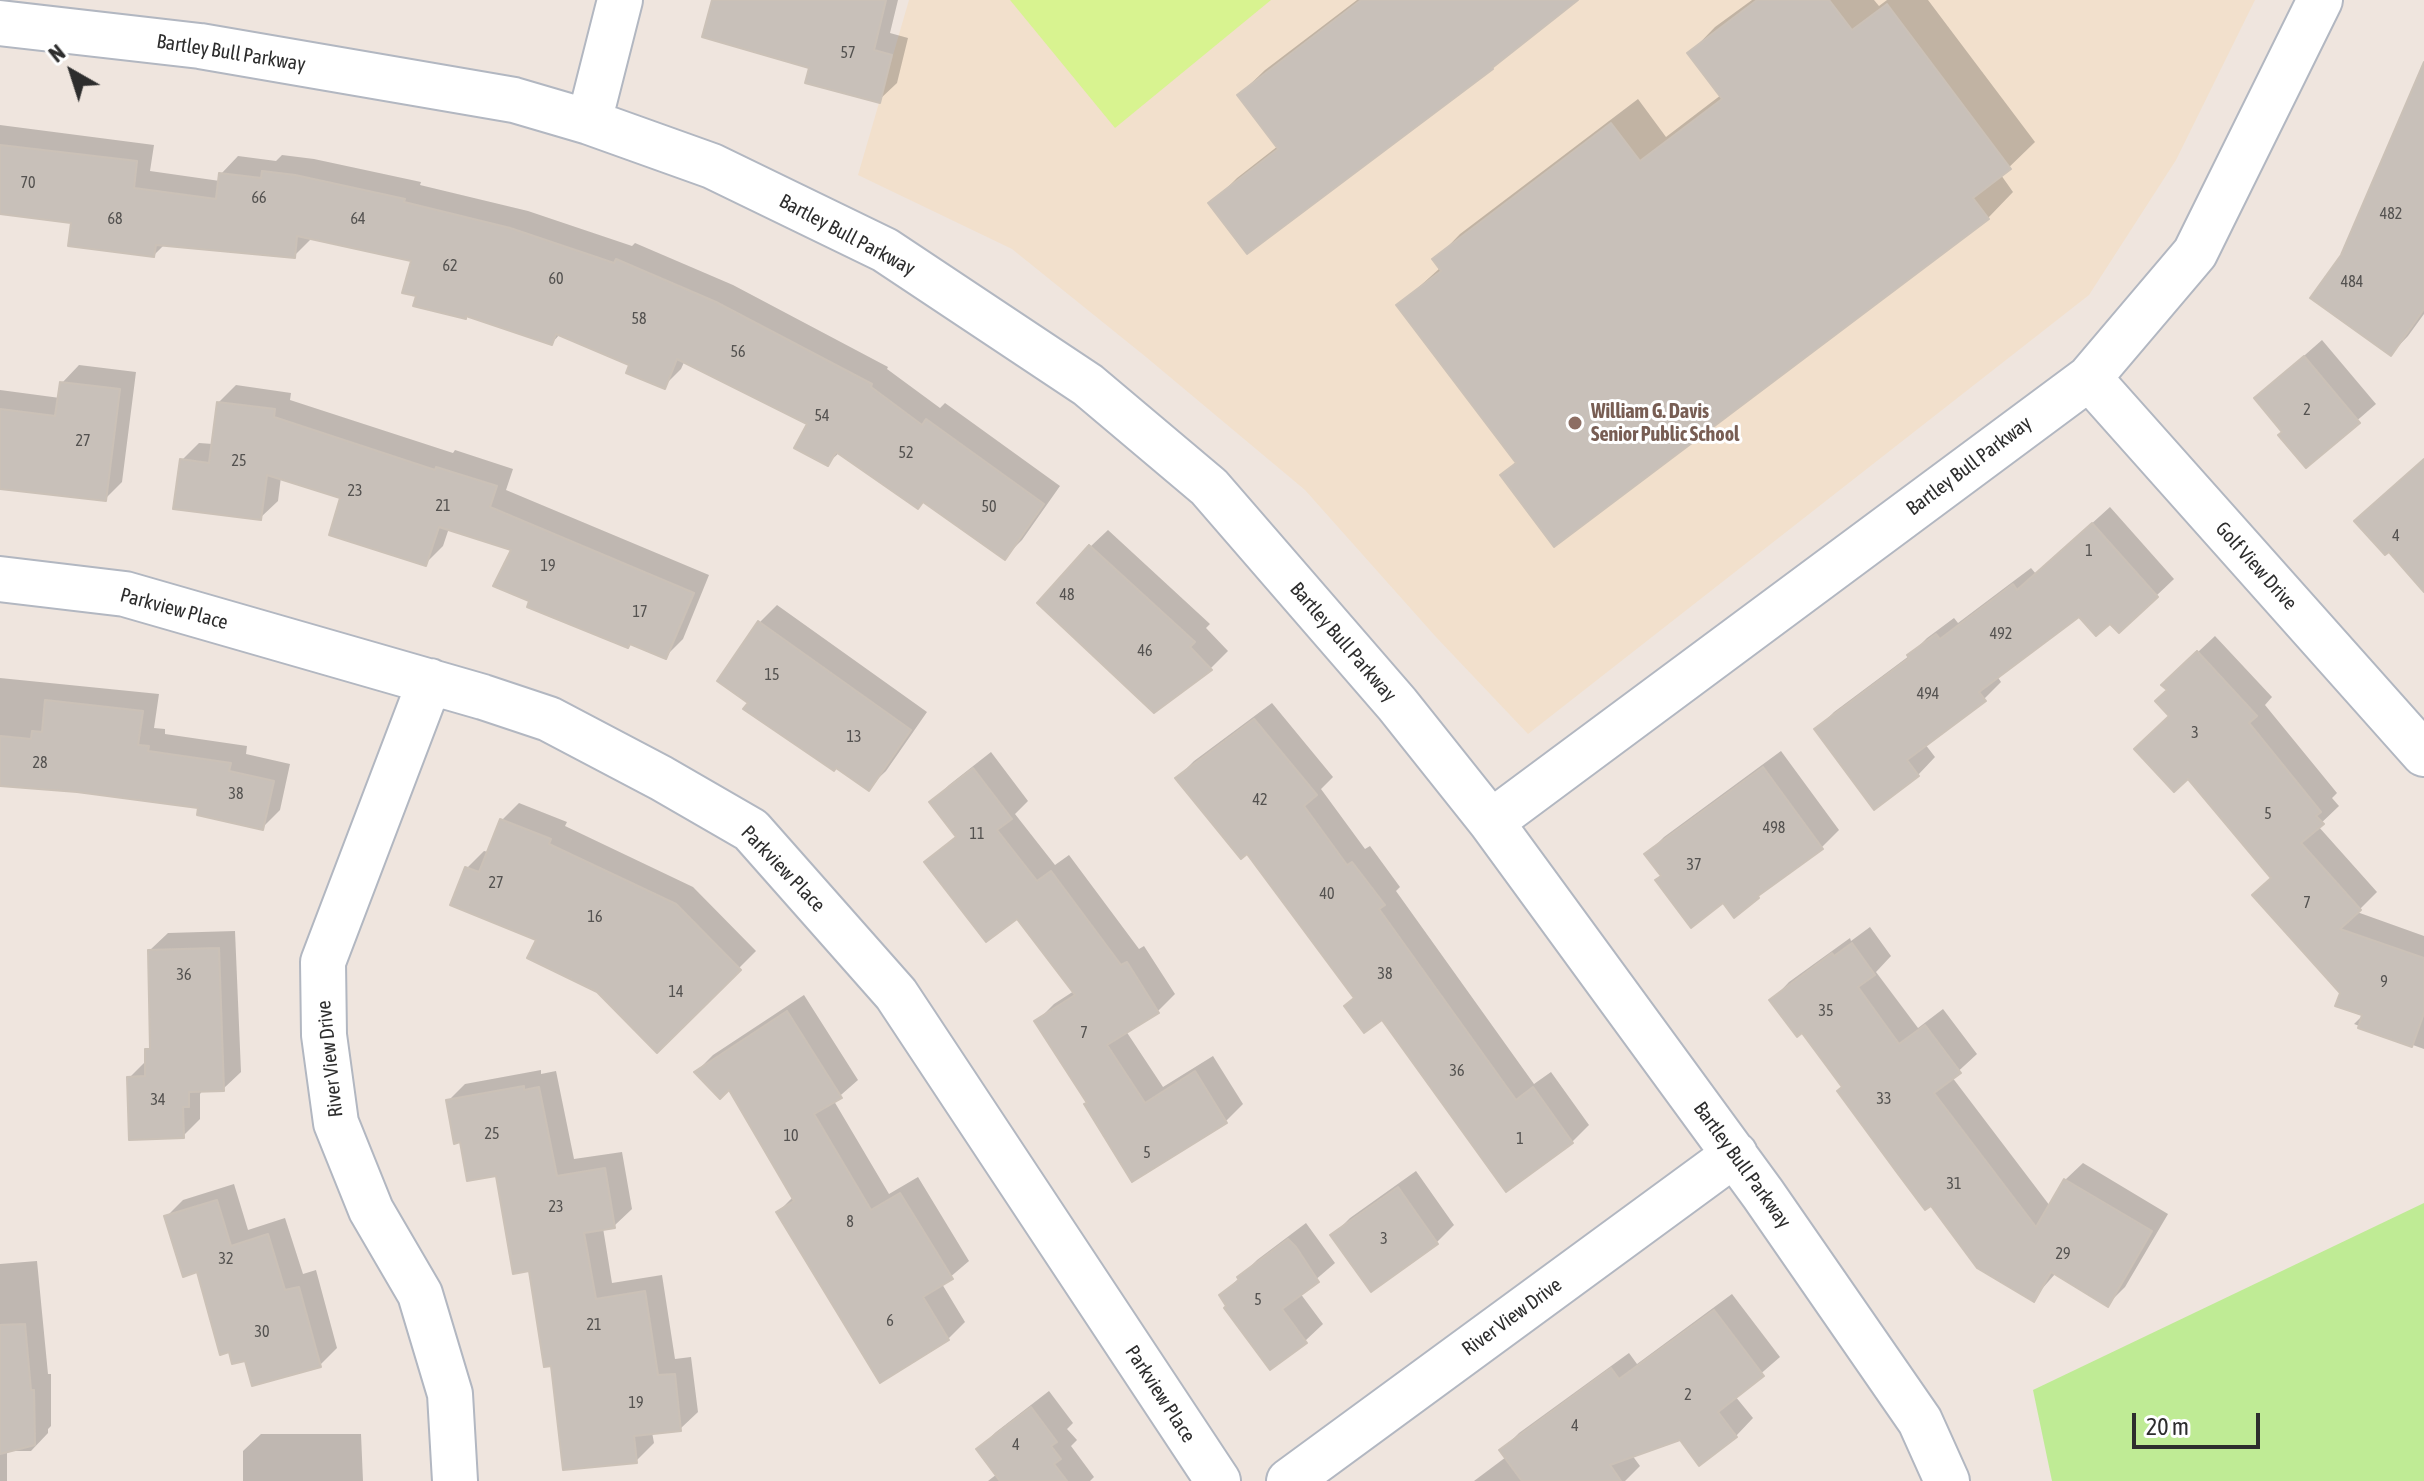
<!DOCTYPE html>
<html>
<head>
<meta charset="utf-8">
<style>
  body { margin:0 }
  #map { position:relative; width:2424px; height:1481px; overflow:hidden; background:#efe5de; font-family:"Asap Condensed",sans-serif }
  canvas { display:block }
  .north { position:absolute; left:32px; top:32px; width:80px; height:80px; -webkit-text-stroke:6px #fff; paint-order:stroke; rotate:321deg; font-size:22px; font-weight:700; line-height:32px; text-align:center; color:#2d2d2d }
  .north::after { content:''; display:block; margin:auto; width:28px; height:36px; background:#2d2d2d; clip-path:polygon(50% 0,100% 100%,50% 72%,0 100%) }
  .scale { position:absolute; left:2132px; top:1413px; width:128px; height:36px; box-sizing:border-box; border:4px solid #2d2d2d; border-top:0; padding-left:10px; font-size:24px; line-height:28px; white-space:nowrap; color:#2d2d2d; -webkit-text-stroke:6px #fff; paint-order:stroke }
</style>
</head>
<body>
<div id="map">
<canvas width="2424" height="1481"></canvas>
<div class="north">N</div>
<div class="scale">20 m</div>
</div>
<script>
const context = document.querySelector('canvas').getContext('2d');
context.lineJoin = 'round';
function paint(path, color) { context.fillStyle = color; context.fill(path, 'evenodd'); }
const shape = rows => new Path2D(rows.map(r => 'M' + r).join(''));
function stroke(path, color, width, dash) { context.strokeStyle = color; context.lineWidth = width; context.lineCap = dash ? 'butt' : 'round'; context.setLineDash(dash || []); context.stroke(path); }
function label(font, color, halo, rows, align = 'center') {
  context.font = font + ' "Asap Condensed",sans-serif'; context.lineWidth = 6; context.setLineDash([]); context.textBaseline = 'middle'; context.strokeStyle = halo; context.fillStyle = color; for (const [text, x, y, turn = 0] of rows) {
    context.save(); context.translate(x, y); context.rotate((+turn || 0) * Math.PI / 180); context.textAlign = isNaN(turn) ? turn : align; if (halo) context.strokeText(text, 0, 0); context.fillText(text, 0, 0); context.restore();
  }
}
const education = shape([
  [909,0,2255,0,2176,160,2089,295,1528,734,1436,637,1305,490,1146,357,1012,249,858,175]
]);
const green = shape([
  [2424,1203,2424,1481,2052,1481,2033,1390]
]);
const pitch = shape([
  [1010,0,1271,0,1115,128]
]);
const shadow = shape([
  [714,0,898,0,890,33,908,38,897,83,879,100],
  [1357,0,1571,0,1211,204,1237,178,1278,146,1239,95,1265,70],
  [1752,0,1874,0,1879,6,1887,0,1928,0,2035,142,2001,175,2013,192,1988,218,1502,475,1517,461,1399,305,1440,268,1435,260,1460,234,1638,99,1666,137,1721,95,1690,53,1715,27],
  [2424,69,2424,314,2408,336,2391,354,2343,256],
  [0,125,154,145,150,171,220,181,221,174,238,156,276,161,282,155,314,159,421,182,420,185,528,211,632,246,635,243,733,285,888,367,887,369,940,408,945,403,1060,486,1022,540,1005,557,924,500,840,452,828,463,809,424,685,360,681,369,664,386,631,364,560,334,552,343,468,314,465,317,418,295,413,259,311,239,294,256,165,244,154,255,73,221,0,212],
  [2322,340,2376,404,2306,465,2284,431,2256,398],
  [79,365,136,372,122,482,105,499,0,487,0,390,60,398,62,383],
  [236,385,291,393,290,400,453,453,455,450,513,469,506,490,709,575,683,639,666,656,532,600,514,548,449,528,443,546,426,563,343,497,281,477,278,501,260,518,182,460,199,443,213,444,218,403],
  [2110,507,2174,579,2156,596,2111,621,2079,614,1997,676,2001,682,1984,699,1925,744,1935,757,1918,775,1817,729,1834,712,1909,656,1927,638,1954,618,1958,623,2031,568,2036,574],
  [1108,530,1210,624,1206,628,1228,651,1210,669,1090,547],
  [777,605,927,712,886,771,868,788,719,680,760,622],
  [2215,636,2272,697,2265,705,2337,793,2332,798,2339,806,2318,826,2377,892,2357,912,2424,936,2424,1049,2354,1024,2364,1014,2342,993,2171,716,2169,690,2181,668],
  [0,678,159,694,154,728,165,729,165,734,247,746,246,754,290,764,280,810,262,828,201,807,77,790,0,784],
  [1272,703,1333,777,1321,789,1365,849,1370,846,1400,887,1396,891,1534,1084,1551,1072,1589,1125,1572,1142,1355,997,1248,851,1177,778,1194,761],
  [1781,751,1839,830,1822,847,1758,896,1724,901,1663,875,1647,854,1664,837],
  [991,752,1028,801,1015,814,1055,865,1069,855,1139,949,1144,946,1175,994,1158,1011,1126,1031,1163,1087,1213,1056,1243,1104,1225,1122,1089,1102,1037,1021,1054,1004,1074,991,1018,916,927,862,957,835,932,802,949,785],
  [519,803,567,822,565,826,693,887,756,951,657,1050,599,990,539,939,467,868,484,851,489,852,502,820],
  [1870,927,1891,956,1876,972,1918,1028,1943,1009,1977,1054,1952,1077,2050,1206,2065,1180,2083,1163,2168,1214,2125,1287,2108,1304,2056,1273,2033,1299,1844,1087,1802,1030,1772,1000,1789,982,1850,938,1851,941],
  [235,931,241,1072,223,1089,203,1090,200,1094,200,1119,183,1136,129,1078,147,1060,147,1050,152,1045,150,950,168,933],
  [804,995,858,1080,834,1101,889,1194,918,1177,969,1261,942,1284,965,1322,948,1339,778,1212,794,1196,729,1087,696,1072,713,1055],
  [541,1070,541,1074,556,1071,574,1159,622,1152,632,1209,614,1226,603,1228,612,1283,662,1275,675,1359,691,1357,698,1412,680,1429,652,1432,654,1443,636,1461,553,1364,530,1269,498,1174,461,1140,448,1101,465,1084],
  [1416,1171,1454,1225,1437,1242,1371,1289,1333,1235,1350,1218],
  [234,1184,248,1230,285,1218,303,1274,316,1270,337,1348,320,1365,247,1358,198,1269,166,1217,183,1200],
  [1306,1223,1335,1263,1300,1293,1323,1324,1305,1341,1229,1306,1222,1295,1257,1260],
  [37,1261,48,1374,51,1374,51,1426,48,1429,48,1433,31,1451,7,1451,7,1481,0,1481,0,1264],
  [1732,1294,1780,1357,1735,1396,1753,1418,1736,1436,1680,1437,1632,1455,1640,1466,1625,1481,1474,1481,1506,1457,1502,1450,1519,1433,1629,1353,1637,1364],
  [1049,1391,1073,1423,1067,1429,1077,1440,1071,1446,1094,1477,1090,1481,988,1481,997,1474,978,1449,996,1432],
  [261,1434,361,1434,363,1481,243,1481,243,1451]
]);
const building = shape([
  [712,0,886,0,874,50,892,55,880,103,805,83,809,68,702,37,712,0],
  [1361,0,1578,0,1492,68,1493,69,1247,254,1208,203,1278,149,1237,95,1361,0],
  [1757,0,1829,0,1852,30,1887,4,2011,169,1973,198,1989,219,1554,547,1500,475,1516,463,1396,305,1441,271,1432,259,1611,123,1640,161,1722,99,1687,53,1757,0],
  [2424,62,2424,309,2391,356,2310,298,2341,255,2424,62],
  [0,145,137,161,134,188,216,199,219,173,261,178,262,171,295,175,405,199,404,202,510,228,614,263,616,259,716,302,872,384,871,387,922,425,926,419,1044,504,1005,560,923,502,918,509,836,452,828,466,794,448,807,424,677,359,665,389,626,373,629,365,556,334,552,345,466,316,466,319,413,306,416,296,402,293,411,261,297,236,295,258,156,245,154,257,68,246,71,223,0,214,0,145],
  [2304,356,2360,423,2306,468,2278,435,2282,432,2254,398,2304,356],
  [60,382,120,389,106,501,0,489,0,409,55,416,60,382],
  [217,402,275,409,274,417,435,470,436,467,497,486,490,507,694,593,666,659,630,644,628,648,527,607,529,601,493,586,511,550,439,527,426,566,329,535,340,498,267,475,261,520,173,509,180,459,209,463,217,402],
  [2424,459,2424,592,2389,552,2385,555,2354,521,2424,459],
  [2092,523,2158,597,2119,633,2110,624,2096,636,2079,617,1979,692,1986,701,1907,760,1919,776,1874,810,1814,729,1909,658,1907,655,1936,634,1940,639,2013,584,2017,590,2092,523],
  [1089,545,1195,642,1190,647,1212,670,1154,713,1037,603,1089,545],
  [758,621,911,730,869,791,836,768,834,771,743,709,748,703,717,681,758,621],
  [2197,651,2257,716,2249,723,2321,812,2316,816,2324,824,2301,843,2361,910,2340,929,2424,958,2424,1013,2412,1047,2358,1028,2362,1015,2335,1006,2340,993,2252,895,2271,878,2188,779,2174,792,2134,749,2169,716,2155,701,2167,690,2161,685,2197,651],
  [45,700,143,711,138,745,149,746,148,751,231,763,229,771,274,781,263,830,197,815,198,808,77,792,0,786,0,736,31,739,32,731,42,732,45,700],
  [1254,719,1317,795,1304,806,1347,865,1352,862,1385,905,1379,909,1516,1100,1533,1087,1573,1143,1506,1192,1382,1020,1364,1033,1344,1006,1354,998,1247,854,1241,859,1175,778,1254,719],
  [1763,767,1823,849,1758,896,1759,898,1734,918,1723,903,1691,928,1655,880,1661,876,1644,854,1763,767],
  [973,768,1012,819,997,830,1037,881,1051,871,1121,965,1127,962,1159,1013,1107,1045,1145,1103,1195,1071,1227,1123,1132,1182,1084,1104,1087,1103,1034,1021,1075,995,1017,919,986,942,924,862,956,837,929,802,973,768],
  [500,819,551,839,549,844,676,904,741,970,657,1053,597,992,527,958,536,940,450,905,465,867,479,872,500,819],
  [1852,943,1875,975,1858,987,1899,1044,1925,1025,1961,1073,1934,1093,2036,1227,2064,1179,2152,1231,2108,1307,2051,1272,2034,1302,1977,1268,1931,1206,1925,1210,1898,1174,1837,1091,1842,1087,1802,1033,1797,1037,1769,1000,1832,953,1834,956,1852,943],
  [219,948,224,1091,189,1092,189,1107,183,1107,184,1138,129,1140,127,1077,145,1076,145,1049,150,1049,148,950,219,948],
  [787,1011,842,1098,814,1114,871,1210,900,1193,953,1279,923,1297,949,1340,880,1383,776,1212,794,1201,729,1090,720,1099,694,1072,787,1011],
  [524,1086,524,1090,539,1087,557,1176,605,1168,615,1228,584,1233,596,1299,645,1291,658,1375,675,1374,681,1431,634,1436,637,1463,563,1470,551,1366,544,1367,529,1271,513,1274,496,1176,467,1181,460,1142,454,1144,446,1100,524,1086],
  [1398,1187,1438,1244,1371,1292,1330,1235,1398,1187],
  [217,1200,231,1246,268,1234,285,1290,299,1287,321,1367,252,1386,245,1361,232,1364,229,1352,220,1355,197,1272,183,1277,164,1216,217,1200],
  [1288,1239,1296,1247,1319,1282,1282,1309,1307,1343,1270,1370,1224,1308,1226,1306,1219,1295,1239,1280,1237,1277,1288,1239],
  [1714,1310,1764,1376,1718,1412,1737,1437,1699,1466,1680,1440,1610,1465,1621,1481,1522,1481,1499,1450,1611,1368,1619,1379,1714,1310],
  [25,1324,31,1390,34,1390,35,1445,0,1454,0,1325,25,1324],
  [1031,1407,1057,1442,1051,1446,1061,1459,1054,1464,1067,1481,1000,1481,976,1449,1031,1407]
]);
const minor = shape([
  [0,23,200,46,514,100,589,122,712,166,885,250,1088,385,1209,487,1397,704,1491,822,1763,1194,1920,1421,1947,1481],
  [589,122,620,0],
  [2089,378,2424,754],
  [0,579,125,594,483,697,549,719,661,778,751,830,896,994,1218,1481],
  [430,681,323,962,324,1035,336,1123,371,1210,420,1294,450,1394,455,1481],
  [1491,822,2089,378,2195,253,2320,0],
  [1289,1481,1735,1154]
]);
const markers = [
  [1575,423,8,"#8d6e63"]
];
const numberNames = [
  ["57",848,53],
  ["70",28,183],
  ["66",259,198],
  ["482",2391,214],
  ["68",115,219],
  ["64",358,219],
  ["62",450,266],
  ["60",556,279],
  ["484",2352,282],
  ["58",639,319],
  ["56",738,352],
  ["2",2307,410],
  ["54",822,416],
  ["27",83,441],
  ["52",906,453],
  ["25",239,461],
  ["23",355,491],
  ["21",443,506],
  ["50",989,507],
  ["4",2396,536],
  ["1",2089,551],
  ["19",548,566],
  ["48",1067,595],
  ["17",640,612],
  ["492",2001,634],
  ["46",1145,651],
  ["15",772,675],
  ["494",1928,694],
  ["3",2195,733],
  ["13",854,737],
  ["28",40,763],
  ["38",236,794],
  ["42",1260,800],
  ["5",2268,814],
  ["498",1774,828],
  ["11",977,834],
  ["37",1694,865],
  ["27",496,883],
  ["40",1327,894],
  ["7",2307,903],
  ["16",595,917],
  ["38",1385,974],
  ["36",184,975],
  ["9",2384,982],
  ["14",676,992],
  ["35",1826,1011],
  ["7",1084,1033],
  ["36",1457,1071],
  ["33",1884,1099],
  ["34",158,1100],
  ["25",492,1134],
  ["10",791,1136],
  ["1",1520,1139],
  ["5",1147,1153],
  ["31",1954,1184],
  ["23",556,1207],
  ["8",850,1222],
  ["3",1384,1239],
  ["29",2063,1254],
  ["32",226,1259],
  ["5",1258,1300],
  ["6",890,1321],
  ["21",594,1325],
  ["30",262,1332],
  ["2",1688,1395],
  ["19",636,1403],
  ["4",1575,1426],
  ["4",1016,1445]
];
const streetNames = [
  ["Bartley Bull Parkway",231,53,9],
  ["Bartley Bull Parkway",847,235,28],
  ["Bartley Bull Parkway",1969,466,-37],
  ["Golf View Drive",2256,566,48],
  ["Parkview Place",174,609,15],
  ["Bartley Bull Parkway",1343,642,49],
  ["Parkview Place",783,869,46],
  ["River View Drive",330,1059,-96],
  ["Bartley Bull Parkway",1742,1165,54],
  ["River View Drive",1512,1317,-36],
  ["Parkview Place",1160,1394,57]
];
const educationNames = [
  ["William G. Davis",1591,412],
  ["Senior Public School",1591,435]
];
paint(education, '#f2e0cc');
paint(green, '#bfeb95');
paint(pitch, '#d8f390');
paint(shadow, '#0003');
paint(building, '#c8c0b9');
stroke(building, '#cbc1b7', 2);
stroke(minor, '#b2b7c1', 48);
stroke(minor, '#fff', 44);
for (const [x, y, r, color] of markers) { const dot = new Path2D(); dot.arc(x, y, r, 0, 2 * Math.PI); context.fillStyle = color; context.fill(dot); stroke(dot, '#fff', 3); }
label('16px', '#545250', null, numberNames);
label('20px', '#2d2d2d', '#fff', streetNames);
label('bold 20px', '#785e54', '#fff', educationNames, 'left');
</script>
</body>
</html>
